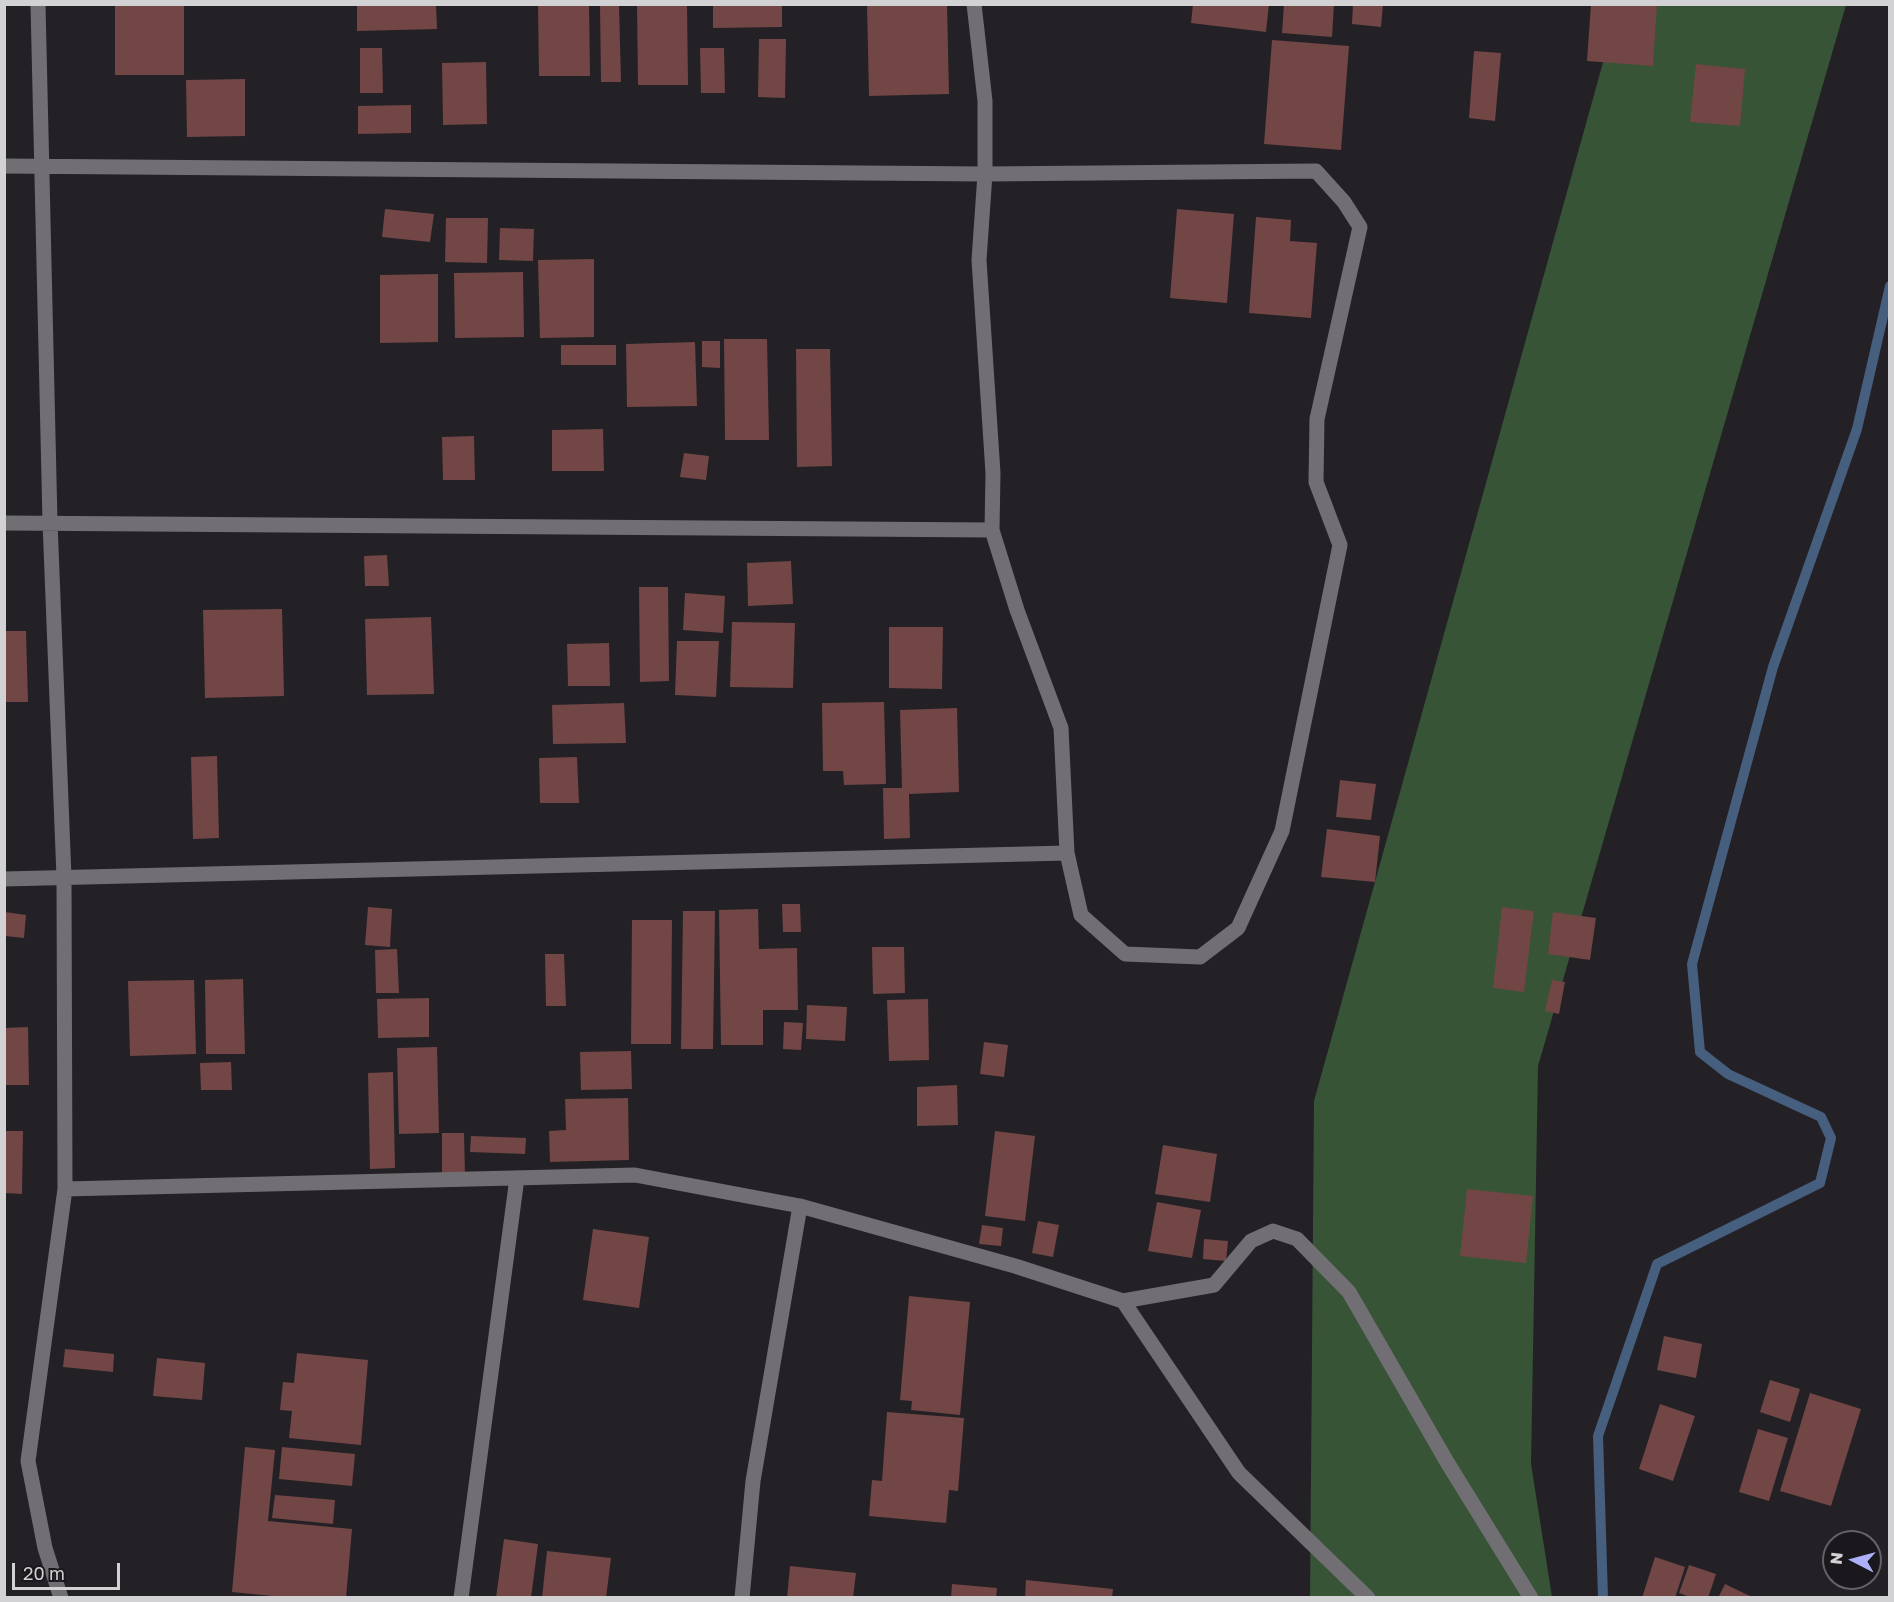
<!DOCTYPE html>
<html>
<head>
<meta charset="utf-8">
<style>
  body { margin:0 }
  #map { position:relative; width:1894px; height:1602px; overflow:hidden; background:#232126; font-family:"Golos Text",sans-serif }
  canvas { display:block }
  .frame { position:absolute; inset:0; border:6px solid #d2d1d4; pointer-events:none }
  .north { position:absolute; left:1822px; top:1530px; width:60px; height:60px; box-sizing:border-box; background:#1a181c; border:2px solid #646266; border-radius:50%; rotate:276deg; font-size:16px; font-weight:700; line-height:24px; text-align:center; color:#d2d1d4 }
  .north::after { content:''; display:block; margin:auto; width:21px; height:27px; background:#adaffb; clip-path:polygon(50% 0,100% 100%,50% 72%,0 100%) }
  .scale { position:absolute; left:12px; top:1563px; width:108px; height:27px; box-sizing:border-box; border:3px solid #d2d1d4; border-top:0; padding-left:8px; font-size:18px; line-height:21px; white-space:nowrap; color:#d2d1d4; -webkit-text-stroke:4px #1a181c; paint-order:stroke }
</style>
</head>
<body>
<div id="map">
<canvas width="1894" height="1602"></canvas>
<div class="frame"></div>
<div class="north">N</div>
<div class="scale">20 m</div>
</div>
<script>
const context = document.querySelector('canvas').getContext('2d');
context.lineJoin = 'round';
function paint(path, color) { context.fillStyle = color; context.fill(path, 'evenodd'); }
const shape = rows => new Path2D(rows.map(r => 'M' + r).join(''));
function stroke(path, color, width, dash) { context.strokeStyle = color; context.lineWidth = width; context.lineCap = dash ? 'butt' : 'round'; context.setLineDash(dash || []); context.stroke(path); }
const forest = shape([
  [1619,5,1846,5,1538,1066,1531,1464,1552,1597,1310,1598,1314,1101]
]);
const stream = shape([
  [1603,1598,1598,1436,1657,1264,1820,1183,1831,1138,1821,1117,1728,1074,1700,1052,1692,964,1773,667,1857,429,1890,286]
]);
const building = shape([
  [115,4,184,4,184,75,115,75],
  [538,4,589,4,590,76,539,76],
  [600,4,619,4,621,82,601,82],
  [637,4,687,4,688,85,638,85],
  [713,4,782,4,782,27,713,28],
  [867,4,947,4,949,94,869,96],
  [1193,4,1269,4,1266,32,1191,23],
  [1284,4,1334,4,1332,37,1282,33],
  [1353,4,1383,4,1381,27,1352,24],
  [1591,4,1657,4,1653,66,1587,61],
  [357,5,436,5,437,29,357,31],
  [759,39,786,39,785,98,758,97],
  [1272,40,1349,46,1341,150,1264,144],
  [360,48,382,48,383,93,360,93],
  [700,48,724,48,725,93,701,93],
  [1474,51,1501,53,1495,121,1469,118],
  [486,62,487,124,443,125,442,63],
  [1696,64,1745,69,1740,126,1690,122],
  [245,79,245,136,187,137,186,80],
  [411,105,411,133,358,134,358,106],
  [385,209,434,214,430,242,382,237],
  [1177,209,1234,214,1227,303,1170,298],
  [1256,217,1291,220,1290,241,1317,243,1311,318,1249,313],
  [446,218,488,218,487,263,445,262],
  [500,228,534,229,533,261,499,260],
  [594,259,594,337,540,338,538,260],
  [523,272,524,337,455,338,454,273],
  [438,274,438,342,380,343,380,275],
  [724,339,767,339,769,440,725,440],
  [702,341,720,341,720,368,702,367],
  [695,342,697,406,627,407,626,344],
  [561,345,616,345,616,365,561,365],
  [796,349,830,349,832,466,797,467],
  [603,429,604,471,552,471,552,430],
  [474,436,475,480,443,480,442,437],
  [684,453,709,456,706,480,680,477],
  [387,555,389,586,365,586,364,556],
  [791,561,793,604,748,606,747,563],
  [639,587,668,587,669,681,640,682],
  [685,593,725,596,723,633,683,630],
  [282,609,284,696,205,698,203,610],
  [431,617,434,694,367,695,365,619],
  [732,622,795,623,793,688,730,687],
  [889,627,943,627,942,689,889,688],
  [4,631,26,631,28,702,4,702],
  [677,641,719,641,716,697,675,695],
  [609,643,610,686,568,686,567,644],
  [884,702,886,784,844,785,843,771,823,771,822,703],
  [624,703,626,743,553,744,552,705],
  [957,708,959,792,909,794,910,838,884,839,883,788,902,788,900,710],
  [217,756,219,838,193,839,191,757],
  [577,757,579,803,540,803,539,758],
  [1340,780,1376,784,1371,820,1336,817],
  [1327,829,1380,836,1375,882,1321,877],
  [782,904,800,904,801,932,783,932],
  [368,907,392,909,390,947,365,945],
  [1502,907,1534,911,1524,992,1493,988],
  [758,909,759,949,797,948,798,1010,763,1010,763,1045,721,1045,719,910],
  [683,911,715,911,713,1049,681,1049],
  [5,912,26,915,24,938,5,936],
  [1553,912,1596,918,1590,960,1548,954],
  [632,920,672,920,671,1044,631,1044],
  [872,947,904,947,905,993,873,994],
  [397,949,399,993,376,993,375,950],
  [545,954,564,954,566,1006,546,1006],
  [243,979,245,1054,206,1054,205,980],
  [194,980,196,1054,130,1056,128,981],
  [1552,980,1565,982,1559,1014,1545,1011],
  [429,998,429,1037,378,1038,377,999],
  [928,999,929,1060,889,1061,887,1000],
  [807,1005,847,1007,845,1041,806,1039],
  [784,1022,803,1023,801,1050,783,1049],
  [28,1027,29,1085,4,1085,4,1028],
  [984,1042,1008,1045,1004,1077,980,1074],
  [437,1047,439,1133,399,1134,397,1048],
  [631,1051,632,1089,581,1090,580,1052],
  [231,1062,232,1090,201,1090,200,1063],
  [393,1072,395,1168,370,1169,368,1073],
  [957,1085,958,1125,917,1126,917,1087],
  [628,1098,629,1160,550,1162,549,1131,566,1130,565,1099],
  [4,1131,23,1131,22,1194,4,1193],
  [995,1131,1035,1136,1025,1221,985,1216],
  [442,1133,464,1133,465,1175,442,1176],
  [471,1136,526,1138,525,1154,470,1152],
  [1163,1145,1217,1154,1210,1202,1155,1194],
  [1467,1189,1533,1196,1526,1263,1460,1256],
  [1157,1202,1201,1210,1192,1258,1148,1251],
  [1038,1221,1059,1225,1053,1257,1032,1253],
  [982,1225,1003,1228,1001,1246,979,1244],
  [593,1229,649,1237,639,1308,583,1300],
  [1204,1239,1228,1241,1226,1261,1203,1259],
  [909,1296,970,1302,960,1415,911,1410,912,1401,900,1400],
  [1664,1336,1702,1344,1696,1378,1657,1370],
  [65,1349,114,1354,113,1372,63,1367],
  [297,1353,368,1360,361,1445,289,1438,292,1411,280,1410,283,1382,294,1383],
  [157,1358,205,1363,202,1400,153,1396],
  [1770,1380,1800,1389,1790,1422,1760,1412],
  [1810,1393,1861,1409,1831,1506,1780,1491],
  [1660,1404,1695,1416,1673,1481,1639,1469],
  [887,1412,964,1418,958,1491,949,1490,946,1523,869,1516,872,1480,882,1481],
  [1758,1429,1788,1438,1769,1501,1739,1492],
  [245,1447,275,1450,268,1521,352,1529,346,1598,293,1598,232,1592],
  [282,1447,355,1454,352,1486,279,1479],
  [275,1495,335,1500,333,1524,272,1518],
  [504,1539,538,1544,531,1598,496,1598],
  [547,1551,611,1558,606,1598,542,1598],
  [1655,1557,1685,1567,1675,1598,1642,1598],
  [1689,1565,1716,1574,1708,1598,1693,1598,1679,1593],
  [790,1566,856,1573,853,1598,787,1598],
  [1026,1580,1113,1589,1112,1598,1025,1598],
  [952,1584,997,1588,996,1598,951,1598],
  [1725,1584,1754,1598,1718,1598]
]);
const street = shape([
  [38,4,50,522,64,877,65,1189,28,1461,45,1548,61,1598],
  [974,4,985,101,985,174,979,260,993,473,992,530],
  [4,166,985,174,1316,171,1344,202,1360,227,1317,419,1316,482,1340,545,1282,831,1238,928,1200,957,1125,954,1081,915,1067,853,1061,728,1017,610,992,530,4,523],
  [4,879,1067,853],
  [65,1189,635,1175,800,1206,1015,1266,1123,1301,1214,1285,1251,1241,1273,1231,1297,1239,1349,1292,1447,1462,1531,1598],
  [1123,1301,1239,1473,1368,1598],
  [461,1598,517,1178],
  [742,1598,753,1481,800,1206]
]);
paint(forest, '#375436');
stroke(stream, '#475f7f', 10);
paint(building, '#714645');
stroke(street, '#716f74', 15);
</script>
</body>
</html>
